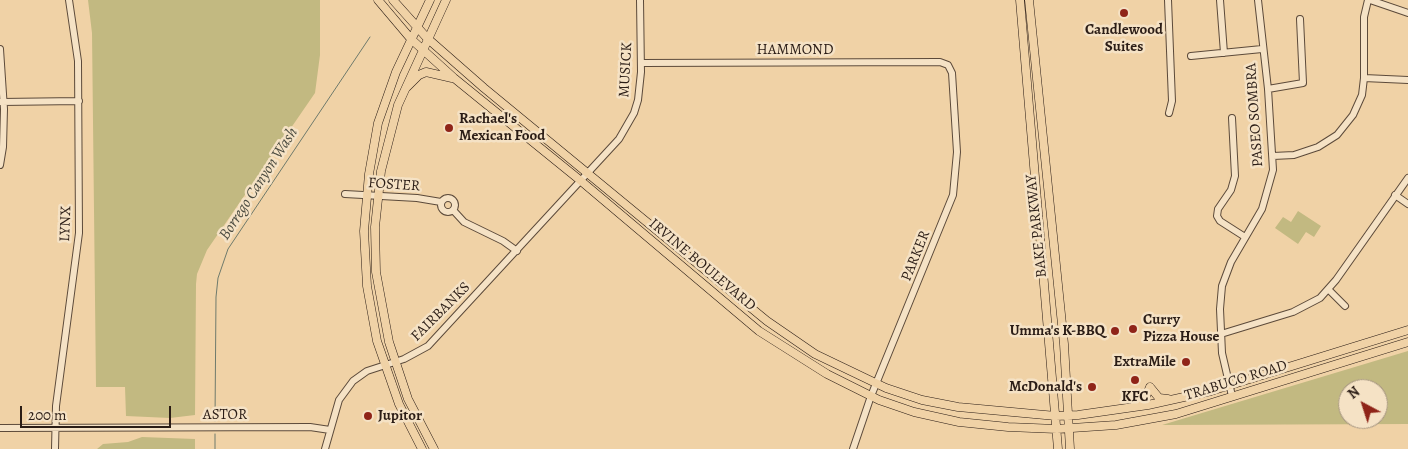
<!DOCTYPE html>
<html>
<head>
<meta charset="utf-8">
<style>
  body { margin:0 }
  #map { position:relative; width:1408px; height:449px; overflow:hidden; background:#f0d2a6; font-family:Alegreya,serif }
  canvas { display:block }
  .north { position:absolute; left:1338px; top:379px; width:50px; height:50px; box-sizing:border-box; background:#f5e2c5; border:1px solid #a4937f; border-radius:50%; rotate:320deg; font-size:14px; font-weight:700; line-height:20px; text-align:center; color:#2b1d16 }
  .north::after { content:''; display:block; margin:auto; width:18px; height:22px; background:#8f2418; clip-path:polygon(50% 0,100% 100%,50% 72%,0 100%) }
  .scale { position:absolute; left:20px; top:406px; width:151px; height:22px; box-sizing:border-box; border:2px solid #2b1d16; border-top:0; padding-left:6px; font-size:15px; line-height:18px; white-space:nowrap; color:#2b1d16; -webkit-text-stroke:4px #f5e2c5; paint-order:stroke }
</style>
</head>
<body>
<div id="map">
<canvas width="1408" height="449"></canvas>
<div class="north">N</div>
<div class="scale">200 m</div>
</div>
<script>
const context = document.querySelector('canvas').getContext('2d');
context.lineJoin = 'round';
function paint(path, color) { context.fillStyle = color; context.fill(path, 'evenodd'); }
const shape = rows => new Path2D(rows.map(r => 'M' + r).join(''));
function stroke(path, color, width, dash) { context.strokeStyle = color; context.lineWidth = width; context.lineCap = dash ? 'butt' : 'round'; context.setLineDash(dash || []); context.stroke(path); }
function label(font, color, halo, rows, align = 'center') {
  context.font = font + ' Alegreya,serif'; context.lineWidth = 5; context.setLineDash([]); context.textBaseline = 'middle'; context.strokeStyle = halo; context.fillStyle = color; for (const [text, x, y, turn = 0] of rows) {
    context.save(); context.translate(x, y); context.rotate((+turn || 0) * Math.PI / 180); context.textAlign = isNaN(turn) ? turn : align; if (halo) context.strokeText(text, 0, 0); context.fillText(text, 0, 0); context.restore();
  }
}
const green = shape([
  [88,0,320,0,320,55,315,93,207,250,197,274,196,284,195,415,170,418,126,416,125,387,96,387,92,33],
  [1298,211,1321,226,1314,237,1306,232,1298,244,1275,228,1283,217,1291,222],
  [1408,351,1408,424,1162,425],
  [1348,389,1378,389,1378,419,1348,419],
  [142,437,195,439,195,449,97,449,103,444,128,442]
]);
const stream = shape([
  [215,421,216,297,218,278,228,249,370,37],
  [215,449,215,434]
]);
const minor = shape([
  [1168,0,1172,101,1169,113],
  [1220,0,1224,53],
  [1370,0,1408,13],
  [0,49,4,109,3,147,0,165],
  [1191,56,1262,49],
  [641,63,940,62,948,65,952,73,957,152,953,195,871,396,853,449],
  [1364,78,1408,80],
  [1268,89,1303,83,1300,19],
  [1,102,79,101],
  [1232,118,1235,176,1231,190,1218,209,1217,216,1220,221,1245,237],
  [1273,156,1294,155,1318,147,1337,135,1353,115,1362,95,1364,78,1364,17,1368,0],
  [345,194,417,198,441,202],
  [1395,195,1408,204],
  '441 205a7 7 0 1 1 14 0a7 7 0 1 1-14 0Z',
  [453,210,464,222,503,241,517,251],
  [1328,289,1345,306],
  [1221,334,1293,312,1320,298,1336,280,1408,178],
  [1232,396,1222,353,1220,309,1222,286,1231,262,1262,209,1273,170,1268,89,1258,0],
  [0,428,310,427,330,430],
  [55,449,56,406,79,233,78,61,69,0],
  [325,449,339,400,353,381,367,371,404,359,428,346,619,139,634,113,638,100,641,72,640,0]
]);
const major = shape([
  [378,0,411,39,454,78,581,181,759,331,827,374,879,400,914,412,959,422,1008,427,1057,429,1116,425,1176,414,1408,342],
  [393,0,427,38,484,88,767,321,815,354,886,388,922,400,958,407,1056,416,1078,415,1148,405,1211,391,1408,330],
  [1020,0,1058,449],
  [1029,0,1064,344,1070,449],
  [407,87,419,75,426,72,452,78],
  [1150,387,1159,398,1168,399],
  [1134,406,1146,396,1150,387],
  [422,449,399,404,377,341,367,286,364,231,369,174,378,123,396,72,430,0],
  [434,449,408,399,389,342,376,272,375,227,381,171,398,105,446,0]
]);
const markers = [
  [1124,13,5,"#8f2418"],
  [449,128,5,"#8f2418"],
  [1133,329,5,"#8f2418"],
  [1115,331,5,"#8f2418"],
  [1186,362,5,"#8f2418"],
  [1135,380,5,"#8f2418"],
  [1092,387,5,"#8f2418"],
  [368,416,5,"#8f2418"]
];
const poiNames = [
  ["Candlewood",1124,30,"center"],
  ["Suites",1124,47,"center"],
  ["Rachael's",459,119],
  ["Mexican Food",459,136],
  ["Curry",1143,320],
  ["Pizza House",1143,337],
  ["Umma's K-BBQ",1105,331,"right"],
  ["ExtraMile",1176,362,"right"],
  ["McDonald's",1082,387,"right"],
  ["KFC",1135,397,"center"],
  ["Jupitor",378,416]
];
const streetNames = [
  ["HAMMOND",795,50],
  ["MUSICK",626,70,-87],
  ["PASEO SOMBRA",1255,115,-94],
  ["FOSTER",394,185,4],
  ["LYNX",66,224,-88],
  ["BAKE PARKWAY",1037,226,-96],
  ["PARKER",916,256,-68],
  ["IRVINE BOULEVARD",702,265,40],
  ["FAIRBANKS",441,312,-45],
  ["TRABUCO ROAD",1236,381,-17],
  ["ASTOR",225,415]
];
const waterNames = [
  ["Borrego Canyon Wash",259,184,-57]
];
paint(green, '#c2b981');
stroke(stream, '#6e7a6c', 1);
stroke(minor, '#5c4a3a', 8);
stroke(major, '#2b1d16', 9);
stroke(minor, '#f5e2c5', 6);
stroke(major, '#f0d2a6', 8);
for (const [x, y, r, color] of markers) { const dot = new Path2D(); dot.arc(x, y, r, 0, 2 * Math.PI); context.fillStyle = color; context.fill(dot); stroke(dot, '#f5e2c5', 2); }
label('bold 15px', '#2b1d16', '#f5e2c5', poiNames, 'left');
label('15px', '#2b1d16', '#f5e2c5', streetNames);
label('italic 16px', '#4c4c41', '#f5e2c5', waterNames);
</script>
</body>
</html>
